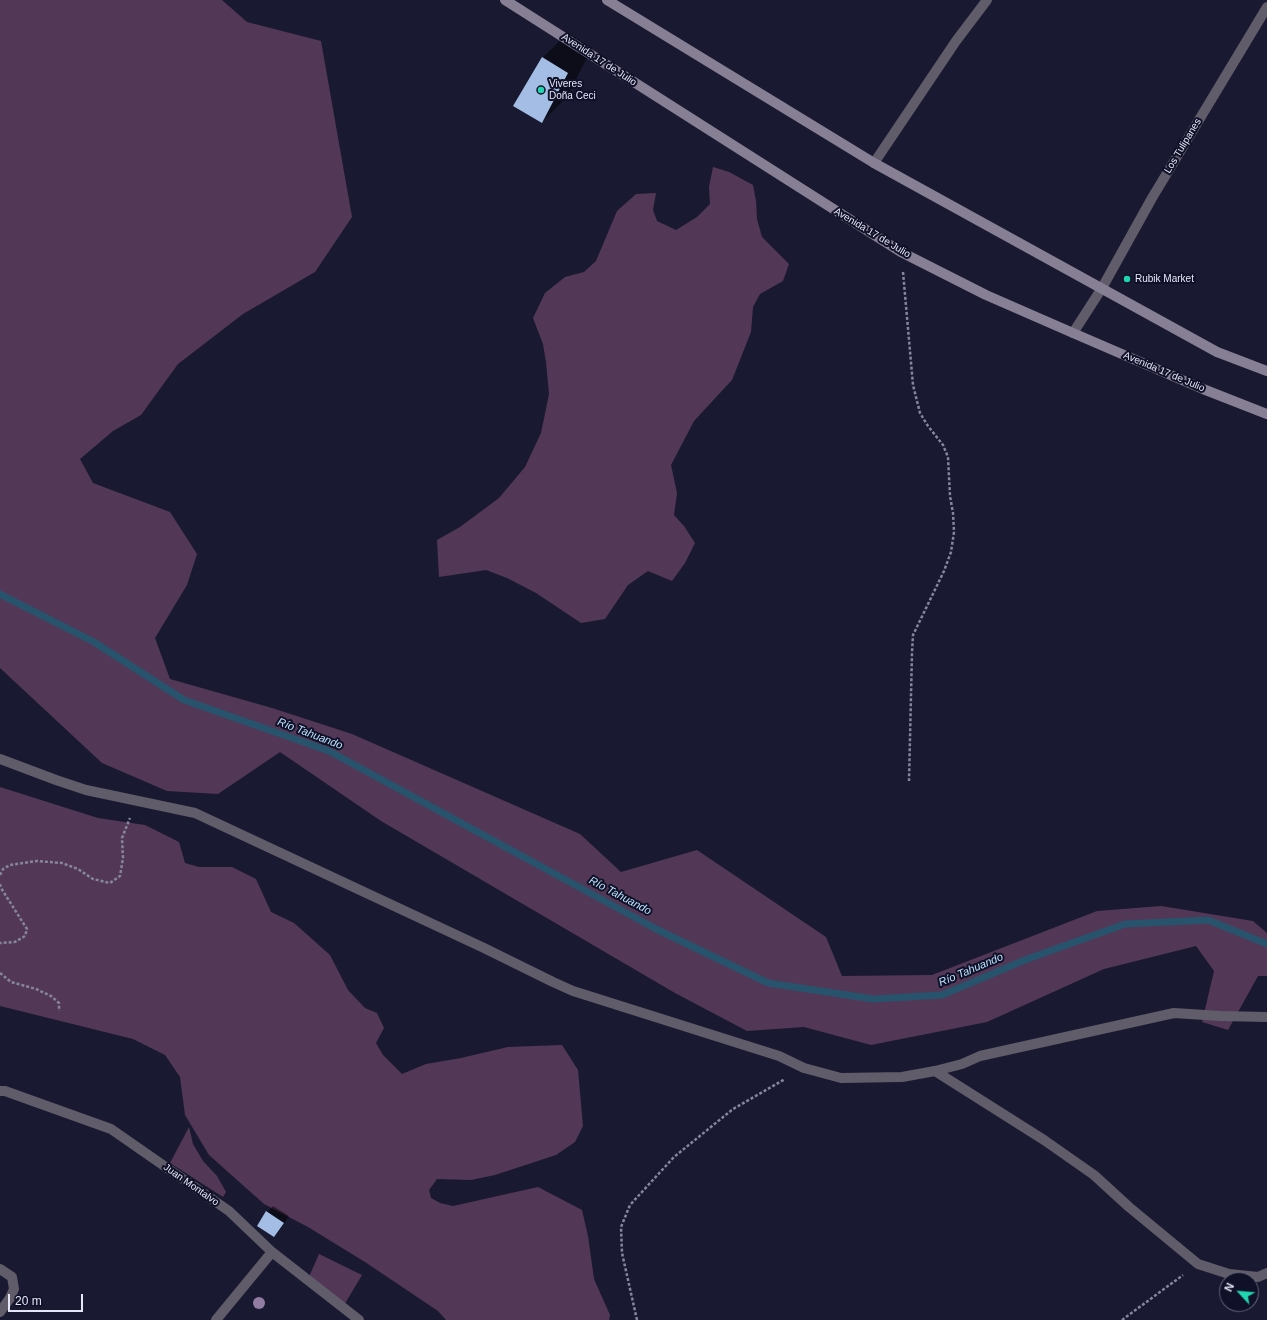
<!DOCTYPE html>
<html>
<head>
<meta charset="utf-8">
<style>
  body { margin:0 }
  #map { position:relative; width:1267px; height:1320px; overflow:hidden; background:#191a32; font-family:Arial,sans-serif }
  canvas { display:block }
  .north { position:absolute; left:1219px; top:1272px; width:40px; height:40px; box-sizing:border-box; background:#101128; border:1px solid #65677b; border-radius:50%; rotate:296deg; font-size:11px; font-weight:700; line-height:16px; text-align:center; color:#e5e7f8 }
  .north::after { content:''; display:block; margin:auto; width:14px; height:18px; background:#21d5b0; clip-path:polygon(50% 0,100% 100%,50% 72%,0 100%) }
  .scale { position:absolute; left:8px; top:1294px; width:75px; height:18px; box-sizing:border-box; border:2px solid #e5e7f8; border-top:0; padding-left:5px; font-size:12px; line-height:14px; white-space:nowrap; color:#e5e7f8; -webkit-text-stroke:3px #101128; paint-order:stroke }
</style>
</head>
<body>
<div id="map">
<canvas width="1267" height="1320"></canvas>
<div class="north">N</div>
<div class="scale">20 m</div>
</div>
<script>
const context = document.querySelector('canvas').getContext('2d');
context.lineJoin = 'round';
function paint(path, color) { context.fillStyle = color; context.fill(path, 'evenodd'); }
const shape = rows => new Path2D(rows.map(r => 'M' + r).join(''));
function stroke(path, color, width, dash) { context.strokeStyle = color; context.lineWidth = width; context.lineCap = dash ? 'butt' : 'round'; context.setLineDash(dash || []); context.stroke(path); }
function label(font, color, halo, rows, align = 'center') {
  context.font = font + ' Arial,sans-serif'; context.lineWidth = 4; context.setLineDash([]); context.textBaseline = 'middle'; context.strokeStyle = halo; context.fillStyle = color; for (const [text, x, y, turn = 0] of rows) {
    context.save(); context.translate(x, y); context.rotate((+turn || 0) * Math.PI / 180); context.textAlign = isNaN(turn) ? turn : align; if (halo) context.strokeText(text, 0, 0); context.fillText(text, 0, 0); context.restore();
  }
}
const green = shape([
  [0,0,222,0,247,22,321,41,352,217,315,272,243,314,178,364,141,415,113,431,80,459,93,483,170,512,197,554,187,585,155,638,170,679,272,708,352,734,580,834,621,872,697,850,826,937,842,976,932,975,1097,911,1161,906,1253,921,1267,933,1267,976,1258,976,1228,1030,1202,1022,1214,971,1196,946,1104,969,987,1022,871,1045,804,1027,747,1031,675,993,381,821,280,752,218,794,167,791,102,763,0,668],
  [713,167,729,172,753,185,756,201,757,219,762,237,789,264,783,281,760,294,753,307,751,332,732,380,694,421,671,465,677,493,674,515,684,526,695,543,685,563,672,581,648,571,628,585,605,619,581,623,536,593,507,578,486,570,439,577,437,540,460,527,499,498,525,467,541,433,549,394,546,362,543,344,533,318,545,293,565,277,584,272,596,261,617,211,636,194,656,193,653,210,657,221,676,230,697,217,710,204,709,187],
  [0,787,98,818,145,825,179,842,185,863,199,867,232,867,256,879,271,912,294,923,330,955,348,990,365,1008,377,1013,384,1028,376,1043,383,1055,402,1074,426,1064,461,1058,508,1047,562,1045,578,1070,583,1126,575,1142,556,1155,495,1175,471,1180,437,1179,429,1190,431,1198,440,1203,453,1206,538,1187,582,1210,588,1236,594,1279,610,1315,609,1320,446,1320,438,1311,365,1262,308,1227,264,1204,209,1155,185,1115,180,1077,165,1055,133,1039,0,1006],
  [189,1127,193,1144,203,1161,217,1176,226,1192,223,1197,170,1163],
  [319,1254,362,1275,343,1307,308,1279]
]);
const shadow = shape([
  [568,33,592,48,567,97,542,122,542,58],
  [273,1206,289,1216,280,1230,274,1236,267,1212]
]);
const stream = shape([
  [0,594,94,642,184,700,329,751,656,929,768,983,873,999,942,995,1025,960,1125,924,1208,920,1267,944]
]);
const building = shape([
  [542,57,568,73,542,123,513,106],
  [266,1211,284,1223,274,1237,257,1226]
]);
const path = shape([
  [903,272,913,385,920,413,928,426,943,445,948,457,950,496,953,513,954,532,951,552,944,571,913,635,912,653,909,781],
  [0,875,3,869,10,865,37,861,62,863,78,869,93,879,110,883,120,876,123,858,122,838,130,818],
  [0,884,1,888,27,929,25,936,15,942,0,943],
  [0,973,11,982,36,989,51,996,59,1003,59,1011],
  [637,1320,622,1253,621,1227,630,1205,674,1157,733,1109,785,1079],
  [1122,1320,1183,1275]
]);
const service = shape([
  [0,759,56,780,86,790,195,813,484,948,553,982,573,991,779,1056,804,1068,841,1078,902,1077,935,1071]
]);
const minor = shape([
  [874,163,956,41,987,0],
  [1073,333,1102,288,1152,198,1267,7],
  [935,1071,1044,1140,1094,1175,1129,1207,1198,1264,1229,1274,1258,1277,1267,1273],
  [935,1071,962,1064,980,1056,1174,1013,1220,1016,1267,1017],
  [0,1091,5,1091,111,1129,229,1211,272,1252,359,1320],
  [0,1269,12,1277,14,1289,10,1298,0,1312],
  [216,1320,272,1252]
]);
const secondary = shape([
  [505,0,901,252,986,295,1073,333,1203,389,1267,414],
  [607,0,874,163,1217,352,1267,371]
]);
const trees = [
  [259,1303]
];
const markers = [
  [541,90,4,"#21d5b0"],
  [1127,279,4,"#21d5b0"]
];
const streetNames = [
  ["Avenida 17 de Julio",599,60,33],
  ["Los Tulipanes",1183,146,-59],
  ["Avenida 17 de Julio",872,233,31],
  ["Avenida 17 de Julio",1164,372,23],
  ["Juan Montalvo",191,1185,35]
];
const poiNames = [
  ["Viveres",549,84],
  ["Doña Ceci",549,96],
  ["Rubik Market",1135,279]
];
const waterNames = [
  ["Río Tahuando",310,734,21],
  ["Río Tahuando",620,896,28],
  ["Río Tahuando",971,970,-23]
];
paint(green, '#523856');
paint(shadow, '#0007');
stroke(stream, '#28536d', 7);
paint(building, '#a3bde5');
stroke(path, '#85869b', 2.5, [3, 2]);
stroke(service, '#605c69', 10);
stroke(minor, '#605c69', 10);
stroke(secondary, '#878094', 10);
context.fillStyle = '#927ca1';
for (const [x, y] of trees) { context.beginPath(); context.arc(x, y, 6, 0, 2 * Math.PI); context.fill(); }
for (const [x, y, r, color] of markers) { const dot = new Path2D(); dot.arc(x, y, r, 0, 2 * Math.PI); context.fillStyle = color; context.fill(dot); stroke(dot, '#101128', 1.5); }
label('10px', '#e5e7f8', '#101128', streetNames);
label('10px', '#e5e7f8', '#101128', poiNames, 'left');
label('italic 11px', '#bae3fe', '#101128', waterNames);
</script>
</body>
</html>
